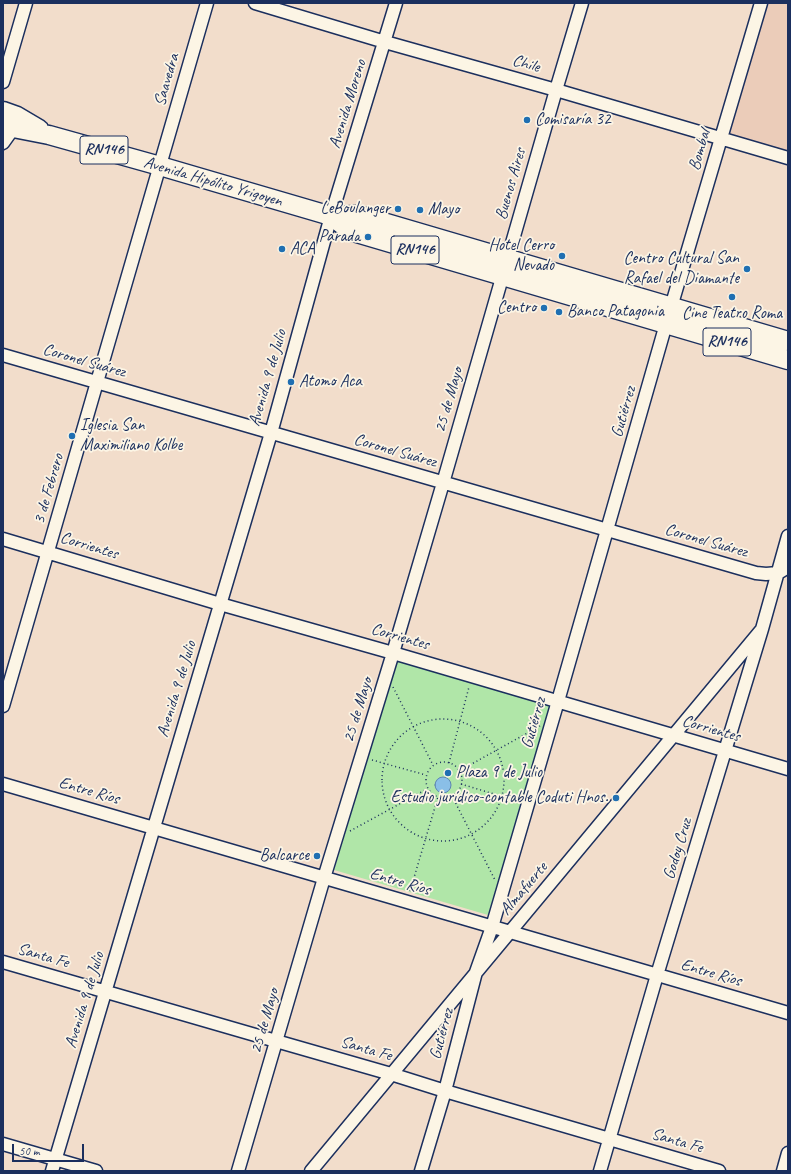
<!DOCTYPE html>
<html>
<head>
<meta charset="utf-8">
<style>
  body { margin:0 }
  #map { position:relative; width:791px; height:1174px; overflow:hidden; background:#f2ddcb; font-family:Caveat,sans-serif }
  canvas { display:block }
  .frame { position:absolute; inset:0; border:4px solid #1b2f5e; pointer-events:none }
  .scale { position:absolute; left:12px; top:1144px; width:72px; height:18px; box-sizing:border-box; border:2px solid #1b2f5e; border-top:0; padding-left:5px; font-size:12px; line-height:14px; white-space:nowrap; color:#1b2f5e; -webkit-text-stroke:3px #fcf5e5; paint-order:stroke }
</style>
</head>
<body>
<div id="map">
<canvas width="791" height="1174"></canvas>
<div class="frame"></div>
<div class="scale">50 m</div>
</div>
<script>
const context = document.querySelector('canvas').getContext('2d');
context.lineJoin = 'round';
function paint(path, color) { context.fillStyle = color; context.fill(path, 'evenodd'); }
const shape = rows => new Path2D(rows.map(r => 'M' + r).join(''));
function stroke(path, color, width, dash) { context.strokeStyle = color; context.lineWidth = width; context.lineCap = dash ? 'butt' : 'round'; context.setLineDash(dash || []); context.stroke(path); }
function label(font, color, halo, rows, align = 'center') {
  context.font = font + ' Caveat,sans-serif'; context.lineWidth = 3.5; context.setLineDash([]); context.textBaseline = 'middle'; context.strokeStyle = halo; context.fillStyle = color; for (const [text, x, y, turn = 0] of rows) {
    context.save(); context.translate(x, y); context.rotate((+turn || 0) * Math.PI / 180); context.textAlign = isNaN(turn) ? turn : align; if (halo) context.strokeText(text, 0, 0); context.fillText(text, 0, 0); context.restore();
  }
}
const built = shape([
  [767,3,788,3,788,152,729,135]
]);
const green = shape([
  [397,661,551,706,488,915,334,870]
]);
const water = shape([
  '435 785a8 8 0 1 1 16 0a8 8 0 1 1-16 0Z'
]);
const path = shape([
  [393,687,433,765],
  '382 780a61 61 0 1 1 122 0a61 61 0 1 1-122 0Z',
  [372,760,426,775],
  '426 780a18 18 0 1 1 36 0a18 18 0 1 1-36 0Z',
  [449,763,469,687],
  [459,771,540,726],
  [461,784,517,801],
  [452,796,495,880],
  [350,831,427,789],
  [410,891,438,797]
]);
const minor = shape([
  [255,3,385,42,556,90,788,158],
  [3,82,26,3],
  [3,143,13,129,15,122],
  [3,355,756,573,766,574,778,573,788,567],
  [3,539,220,604,393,653,788,769],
  [3,706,207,3],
  [3,784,788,1013],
  [3,962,276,1041,391,1074,445,1091,719,1171],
  [3,1144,96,1171],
  [52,1171,271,433,331,216,396,3],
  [238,1171,324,878,393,653,443,483,556,90,582,3],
  [311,1171,762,629],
  [421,1171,445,1091,476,972,492,927,558,701,666,324,761,3],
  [600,1171,657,975,762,629,788,536],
  [783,1171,788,1153]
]);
const highway = shape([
  [3,111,17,116,39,129],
  [3,126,49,135,160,166,331,216,359,215,788,341],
  [331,216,350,231,788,360]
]);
const markers = [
  [527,120,4,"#1f6fb2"],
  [398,209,4,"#1f6fb2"],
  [420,210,4,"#1f6fb2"],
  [368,237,4,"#1f6fb2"],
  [282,249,4,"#1f6fb2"],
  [562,256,4,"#1f6fb2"],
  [747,269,4,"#1f6fb2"],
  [732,297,4,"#1f6fb2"],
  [544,308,4,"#1f6fb2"],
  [559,312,4,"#1f6fb2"],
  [291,382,4,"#1f6fb2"],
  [72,436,4,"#1f6fb2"],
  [448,773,4,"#1f6fb2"],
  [616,798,4,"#1f6fb2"],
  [317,856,4,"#1f6fb2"]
];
const shields = [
  [104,150,48],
  [415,250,48],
  [727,342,48]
];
const shieldNames = [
  ["RN146",104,150],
  ["RN146",415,250],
  ["RN146",727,342]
];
const streetNames = [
  ["Chile",526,64,16],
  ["Saavedra",167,80,-74],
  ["Avenida Moreno",348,104,-73],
  ["Bombal",700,150,-74],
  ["Avenida Hipólito Yrigoyen",213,182,16],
  ["Buenos Aires",511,184,-74],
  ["Coronel Suárez",84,361,16],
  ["Avenida 9 de Julio",268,378,-74],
  ["25 de Mayo",449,400,-74],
  ["Gutiérrez",624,412,-74],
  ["Coronel Suárez",395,451,16],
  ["3 de Febrero",49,489,-74],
  ["Coronel Suárez",706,541,16],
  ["Corrientes",89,546,17],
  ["Corrientes",400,637,16],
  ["Avenida 9 de Julio",177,689,-73],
  ["25 de Mayo",358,710,-73],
  ["Gutiérrez",534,723,-74],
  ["Corrientes",711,729,16],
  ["Entre Ríos",89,791,16],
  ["Godoy Cruz",678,849,-73],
  ["Entre Ríos",400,882,16],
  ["Almafuerte",524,889,-50],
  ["Santa Fe",43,956,16],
  ["Entre Ríos",711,973,16],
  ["Avenida 9 de Julio",85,1000,-73],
  ["25 de Mayo",265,1021,-74],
  ["Gutiérrez",442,1034,-75],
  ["Santa Fe",366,1049,16],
  ["Santa Fe",677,1141,16]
];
const poiNames = [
  ["Comisaría 32",535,120],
  ["LeBoulanger",390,209,"right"],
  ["Mayo",428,210],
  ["Parada",360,237,"right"],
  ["Hotel Cerro",554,246,"right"],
  ["Nevado",554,266,"right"],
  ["ACA",290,249],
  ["Centro Cultural San",739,259,"right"],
  ["Rafael del Diamante",739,279,"right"],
  ["Centro",536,308,"right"],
  ["Banco Patagonia",567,312],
  ["Cine Teatro Roma",732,314,"center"],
  ["Atomo Aca",299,382],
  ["Iglesia San",80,426],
  ["Maximiliano Kolbe",80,446],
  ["Plaza 9 de Julio",456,773],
  ["Estudio jurídico-contable Coduti Hnos.",608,798,"right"],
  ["Balcarce",309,856,"right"]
];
paint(built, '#ebccb9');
paint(green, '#b0e6a8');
paint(water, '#8abfe7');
stroke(water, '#5e85b0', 1);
stroke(minor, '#1b2f5e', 15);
stroke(highway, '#1b2f5e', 21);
stroke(path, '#1b2f5e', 1.5, [1, 3]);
stroke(minor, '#fcf5e5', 12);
stroke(highway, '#fcf5e5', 18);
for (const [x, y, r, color] of markers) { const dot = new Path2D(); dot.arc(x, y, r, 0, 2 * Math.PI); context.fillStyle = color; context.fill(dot); stroke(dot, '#fcf5e5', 1.5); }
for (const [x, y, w] of shields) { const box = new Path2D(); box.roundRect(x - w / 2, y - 14, w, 28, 3); context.fillStyle = '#fcf5e5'; context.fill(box); stroke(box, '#1b2f5e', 1); }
label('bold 16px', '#1b2f5e', null, shieldNames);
label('17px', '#1b2f5e', '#fcf5e5', streetNames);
label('17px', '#1b2f5e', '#fcf5e5', poiNames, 'left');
</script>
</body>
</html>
